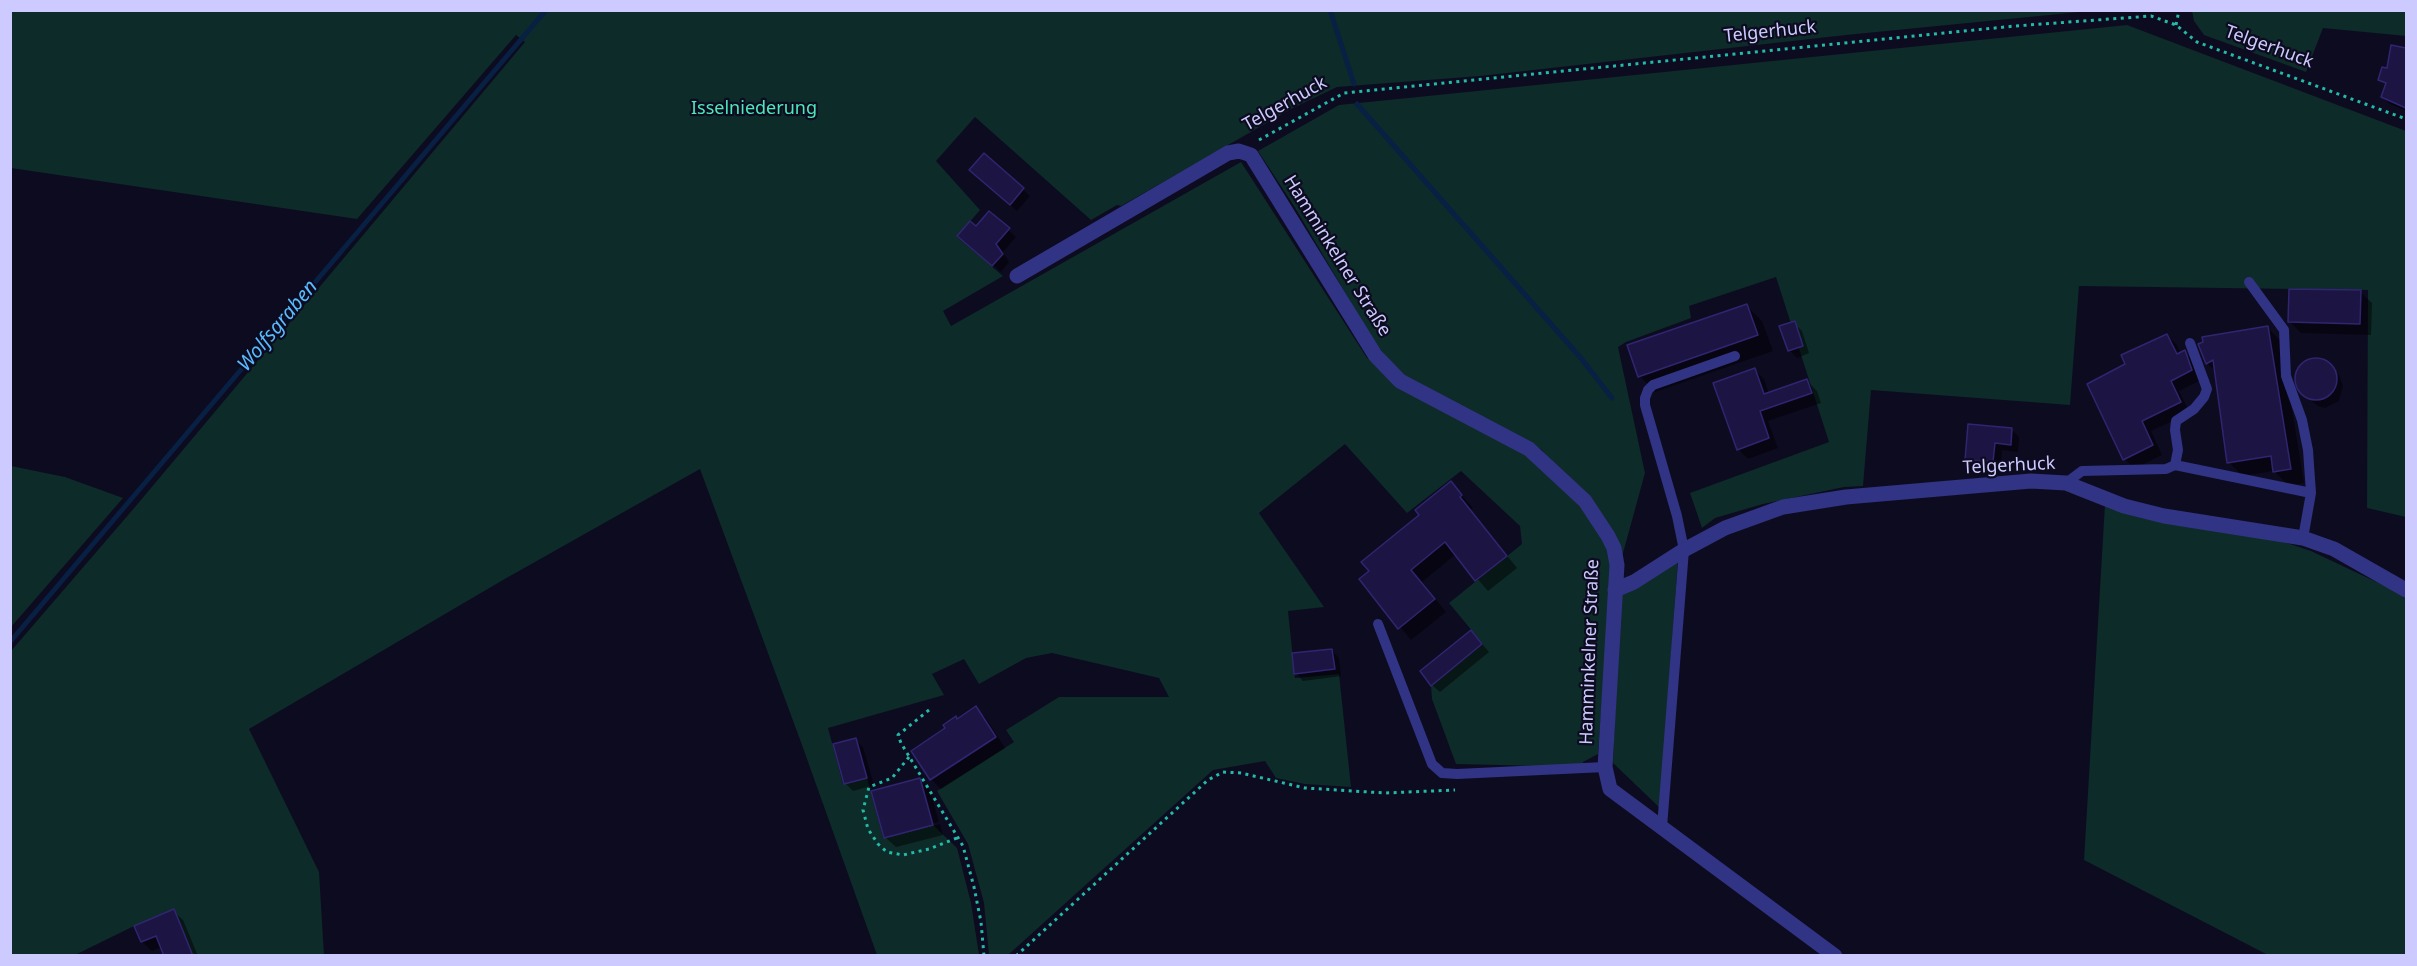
<!DOCTYPE html>
<html>
<head>
<meta charset="utf-8">
<style>
  body { margin:0 }
  #map { position:relative; width:2417px; height:966px; overflow:hidden; background:#0d0b20; font-family:"Noto Sans",sans-serif }
  canvas { display:block }
  .frame { position:absolute; inset:0; border:12px solid #cdcaff; pointer-events:none }
</style>
</head>
<body>
<div id="map">
<canvas width="2417" height="966"></canvas>
<div class="frame"></div>
</div>
<script>
const context = document.querySelector('canvas').getContext('2d');
context.lineJoin = 'round';
function paint(path, color) { context.fillStyle = color; context.fill(path, 'evenodd'); }
const shape = rows => new Path2D(rows.map(r => 'M' + r).join(''));
function stroke(path, color, width, dash) { context.strokeStyle = color; context.lineWidth = width; context.lineCap = dash ? 'butt' : 'round'; context.setLineDash(dash || []); context.stroke(path); }
function label(font, color, halo, rows, align = 'center') {
  context.font = font + ' "Noto Sans",sans-serif'; context.lineWidth = 4.5; context.setLineDash([]); context.textBaseline = 'middle'; context.strokeStyle = halo; context.fillStyle = color; for (const [text, x, y, turn = 0] of rows) {
    context.save(); context.translate(x, y); context.rotate((+turn || 0) * Math.PI / 180); context.textAlign = isNaN(turn) ? turn : align; if (halo) context.strokeText(text, 0, 0); context.fillText(text, 0, 0); context.restore();
  }
}
const green = shape([
  [11,11,2090,11,1846,35,1480,76,1337,87,1293,108,1121,206,1117,205,1091,220,975,117,936,161,980,210,957,237,1003,276,943,311,951,326,1241,162,1367,358,1398,383,1526,452,1563,483,1602,536,1612,563,1598,754,1583,762,1582,767,1456,764,1432,699,1431,686,1483,644,1449,603,1522,544,1520,526,1461,471,1407,513,1345,444,1259,513,1324,607,1288,611,1295,678,1339,674,1351,787,1305,784,1276,778,1265,761,1213,770,1008,955,989,955,984,903,968,844,937,791,1014,742,1006,730,1059,697,1169,697,1159,678,1052,653,1026,658,979,684,964,659,932,674,944,695,828,728,843,784,867,778,883,838,933,825,957,848,971,903,979,955,877,955,802,745,700,469,503,580,249,729,319,872,324,955,193,955,174,909,134,926,75,955,11,955,11,651,135,507,525,42,516,35,357,219,11,168],
  [2192,11,2406,11,2406,36,2323,28,2306,72,2204,35,2194,21],
  [2127,25,2406,131,2406,517,2367,508,2368,290,2079,286,2070,405,1871,390,1863,486,1844,487,1763,504,1715,518,1702,528,1690,493,1829,442,1776,277,1689,306,1691,318,1626,342,1618,347,1645,473,1620,564,1553,464,1542,450,1523,438,1406,378,1389,360,1375,343,1294,206,1258,151,1339,105],
  [11,466,65,477,123,498,11,627],
  [2105,504,2168,524,2256,536,2287,543,2311,551,2406,596,2406,955,2268,955,2084,860],
  [1678,559,1660,808,1613,763,1620,591]
]);
const shadow = shape([
  [2392,47,2406,49,2406,111,2390,104,2382,97,2387,86,2380,79,2389,70],
  [984,155,1030,196,1017,211,978,177],
  [990,213,1016,237,1003,252,1009,262,1001,272,967,243],
  [2360,292,2372,303,2371,335,2301,333,2290,322],
  [1747,306,1762,321,1773,351,1655,392,1640,376],
  [1794,323,1802,331,1809,353,1797,358,1789,350],
  [2267,327,2281,341,2304,483,2289,486,2274,471,2242,476,2229,462,2216,372,2207,363],
  [2167,335,2177,345,2181,354,2184,352,2194,362,2201,380,2179,391,2190,413,2151,431,2162,455,2134,469,2125,459,2127,365],
  [2315,359,2322,361,2331,367,2339,375,2343,386,2339,401,2325,408,2318,406,2302,394,2295,375,2301,365],
  [1754,369,1764,379,1769,394,1807,381,1817,391,1821,403,1768,421,1778,448,1748,459,1738,449],
  [2011,429,2019,437,2018,452,2002,450,2000,469,1974,467,1966,459],
  [1451,483,1473,508,1470,510,1517,568,1488,591,1456,554,1422,582,1446,612,1411,640,1361,579,1371,571],
  [1478,639,1489,652,1440,692,1432,685],
  [1332,650,1339,658,1341,676,1303,681,1296,673],
  [976,708,986,718,1005,748,941,789,931,779,958,721],
  [855,740,863,747,874,785,853,791,845,783],
  [919,779,930,790,939,822,890,834,890,837,940,824,943,835,896,847,885,837],
  [173,911,183,920,198,956,165,956,162,947,152,951,142,942,136,927]
]);
const stream = shape([
  [1330,10,1354,84],
  [1357,104,1580,357,1612,398],
  [10,642,546,10]
]);
const building = shape([
  [2391,45,2406,48,2406,108,2381,97,2386,83,2378,80,2382,67,2387,68,2391,45],
  [984,153,1024,188,1010,205,969,170,984,153],
  [989,211,1010,228,996,244,1003,254,992,266,957,236,970,221,976,226,989,211],
  [2289,289,2361,290,2360,324,2288,322,2289,289],
  [1747,304,1758,335,1638,377,1627,345,1747,304],
  [1795,321,1803,346,1788,351,1779,326,1795,321],
  [2268,326,2291,469,2273,472,2271,456,2227,463,2213,360,2206,364,2198,344,2203,342,2202,337,2268,326],
  [2167,334,2177,354,2185,350,2192,370,2171,381,2181,402,2142,421,2153,445,2123,460,2087,384,2125,364,2121,355,2167,334],
  '2295 379a21 21 0 1 1 42 0a21 21 0 1 1-42 0Z',
  [1755,368,1764,394,1807,379,1812,393,1760,411,1769,438,1737,450,1713,383,1755,368],
  [1968,424,2012,428,2011,445,1995,443,1993,462,1965,460,1968,424],
  [1451,481,1462,495,1460,497,1507,556,1475,581,1445,542,1411,570,1435,599,1398,629,1359,579,1369,571,1361,562,1419,515,1415,510,1451,481],
  [1471,630,1482,644,1431,686,1420,671,1471,630],
  [1332,649,1335,669,1294,674,1292,653,1332,649],
  [976,706,996,737,930,780,911,751,945,728,943,725,956,716,957,719,976,706],
  [856,738,867,778,844,784,833,744,856,738],
  [920,778,933,825,884,838,871,791,920,778],
  [174,909,181,926,193,956,164,956,156,936,141,942,134,926,174,909]
]);
const path = shape([
  [2176,25,2179,10],
  [1259,140,1344,93,2015,26,2151,16,2176,25,2197,42,2406,119],
  [929,710,898,735,901,743,963,846,974,887,981,922,984,956],
  [909,757,892,778,869,787,863,810,868,829,878,844,887,852,903,855,929,849,957,838],
  [1016,956,1208,780,1223,772,1241,773,1305,788,1385,793,1455,790]
]);
const lane = shape([
  [2249,282,2284,330,2286,376,2302,420,2308,450,2311,493,2303,538],
  [2175,465,2311,493],
  [2066,483,2082,471,2166,469,2175,465,2178,450,2175,430,2176,421,2194,409,2204,397,2207,389,2190,343],
  [1378,624,1432,764,1442,773,1457,774,1605,767],
  [1662,827,1684,550,1677,516,1645,405,1645,398,1648,390,1653,385,1735,356]
]);
const street = shape([
  [1017,276,1228,153,1239,151,1251,155,1375,355,1400,381,1529,449,1585,501,1608,536,1614,548,1617,565,1605,767,1610,789,1835,956],
  [1615,590,1634,582,1684,550,1725,528,1783,507,1846,497,2031,481,2066,483,2124,506,2164,516,2303,538,2334,549,2406,590]
]);
const streetNames = [
  ["Telgerhuck",1770,32,-6],
  ["Telgerhuck",2269,47,20],
  ["Telgerhuck",1285,104,-29],
  ["Hamminkelner Straße",1337,256,58],
  ["Telgerhuck",2009,466,-3],
  ["Hamminkelner Straße",1590,652,-88]
];
const parkNames = [
  ["Isselniederung",754,109]
];
const waterNames = [
  ["Wolfsgraben",278,326,-50]
];
paint(green, '#0d2b28');
paint(shadow, '#0007');
stroke(stream, '#072043', 5);
paint(building, '#1c1543');
stroke(building, '#302571', 1.5);
stroke(path, '#23baa9', 3, [3, 4.5]);
stroke(lane, '#313384', 10);
stroke(street, '#313384', 15);
label('18px', '#cdcaff', '#0d0b20', streetNames);
label('18px', '#4ce9b9', '#0d0b20', parkNames);
label('italic 20px', '#58bbff', '#0d0b20', waterNames);
</script>
</body>
</html>
